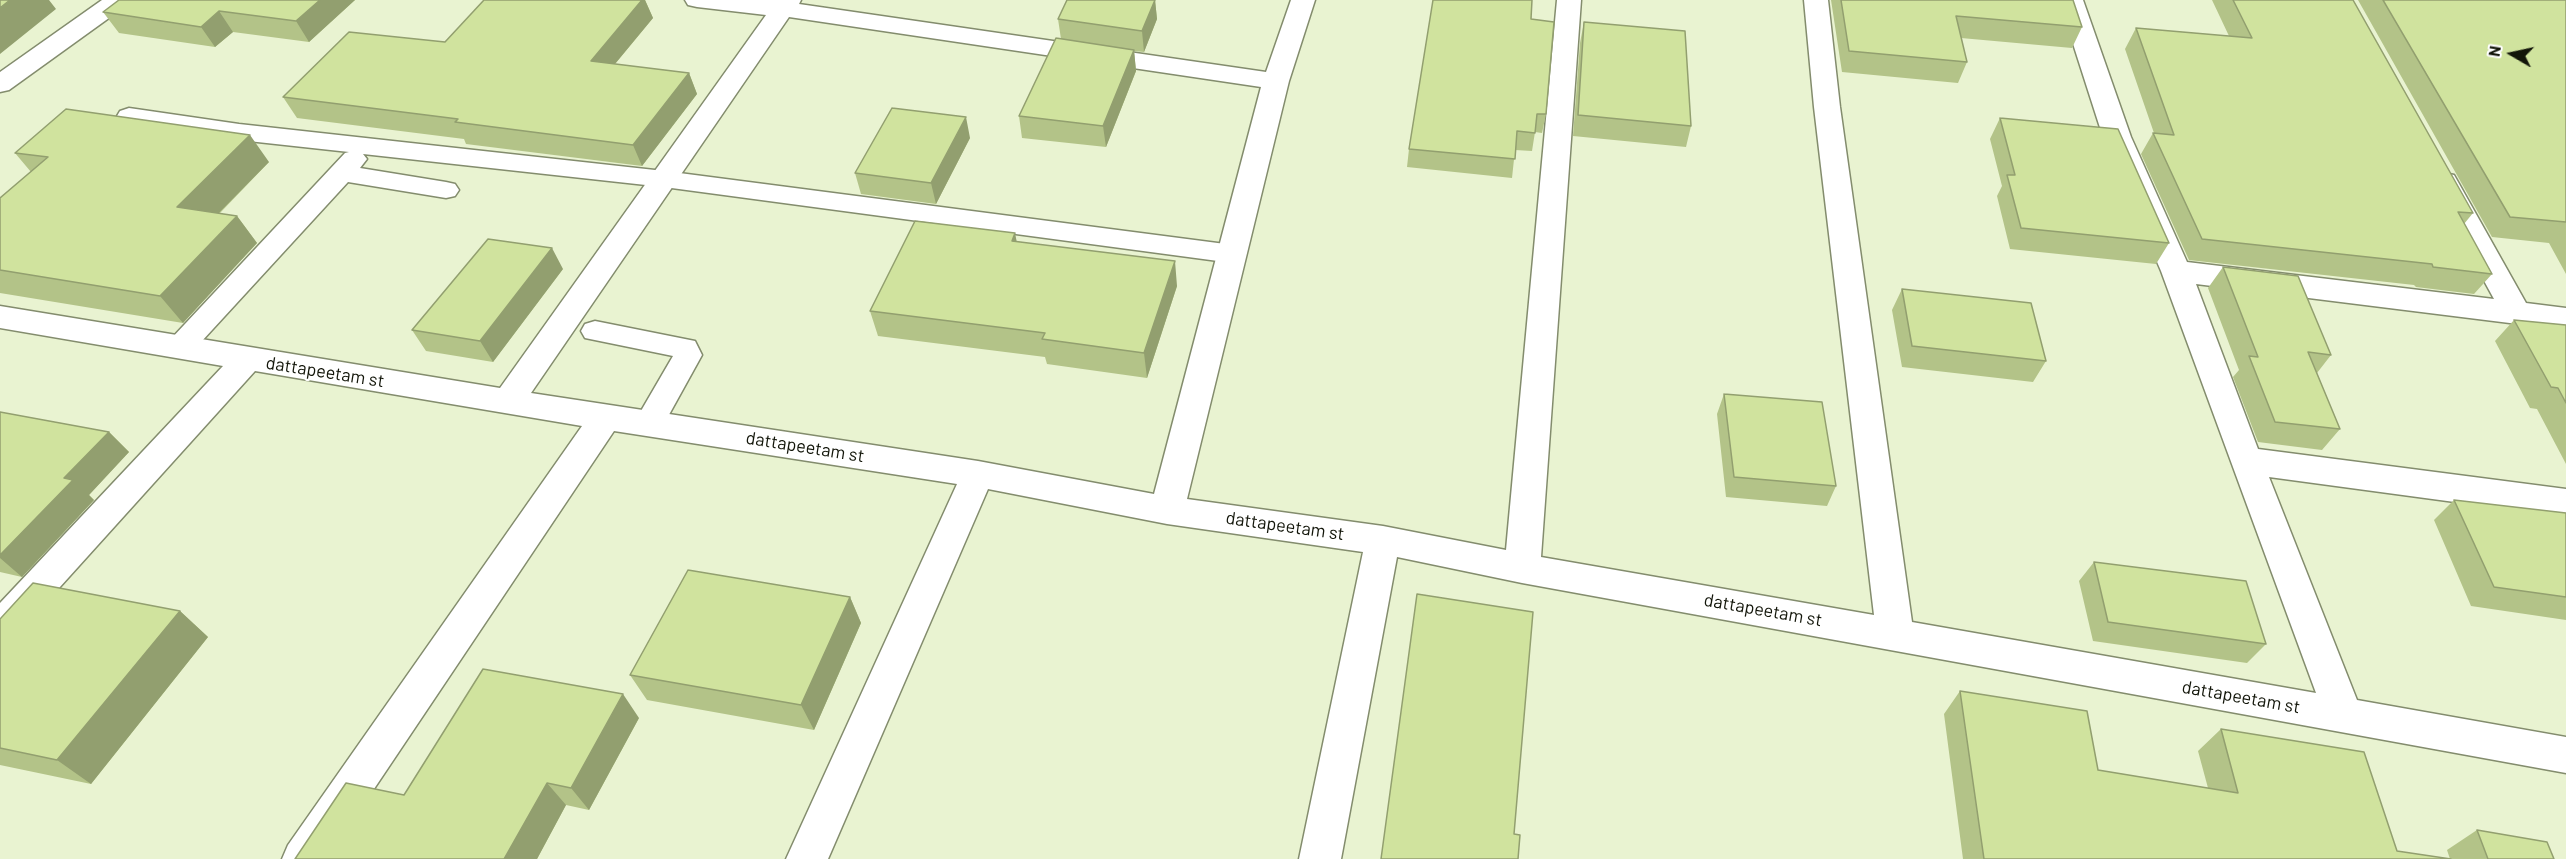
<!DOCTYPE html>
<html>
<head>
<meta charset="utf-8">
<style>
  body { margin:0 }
  #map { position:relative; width:2566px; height:859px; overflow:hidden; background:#e9f3d1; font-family:Barlow,sans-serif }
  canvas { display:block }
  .north { position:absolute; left:2482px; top:24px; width:60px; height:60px; -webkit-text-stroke:4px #fff; paint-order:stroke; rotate:279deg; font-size:16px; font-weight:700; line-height:24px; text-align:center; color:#121509 }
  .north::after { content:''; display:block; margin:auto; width:21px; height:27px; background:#121509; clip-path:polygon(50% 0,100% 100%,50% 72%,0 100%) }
</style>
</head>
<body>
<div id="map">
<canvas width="2566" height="859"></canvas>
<div class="north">N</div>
</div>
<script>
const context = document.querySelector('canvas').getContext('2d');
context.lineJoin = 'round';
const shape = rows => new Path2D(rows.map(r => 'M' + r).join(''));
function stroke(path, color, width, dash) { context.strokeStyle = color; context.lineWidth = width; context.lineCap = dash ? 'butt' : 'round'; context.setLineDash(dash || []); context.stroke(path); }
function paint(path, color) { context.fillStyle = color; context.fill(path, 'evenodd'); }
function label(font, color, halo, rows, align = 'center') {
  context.font = font + ' Barlow,sans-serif'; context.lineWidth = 4.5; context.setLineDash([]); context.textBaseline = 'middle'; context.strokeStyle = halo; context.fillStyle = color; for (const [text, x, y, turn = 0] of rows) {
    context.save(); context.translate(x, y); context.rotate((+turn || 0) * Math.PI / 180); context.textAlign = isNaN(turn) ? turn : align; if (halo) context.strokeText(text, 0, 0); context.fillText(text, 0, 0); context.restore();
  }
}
const service = shape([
  [129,108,239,124,664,171,1233,245,1243,247,1246,254,1243,261,1233,263,664,187,363,154,367,159,360,168,446,182,455,184,459,190,455,196,446,198,348,182,190,354,180,357,170,354,166,347,170,340,345,153,349,152,239,140,120,121,117,116,120,111,129,108],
  [595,321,695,341,702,355,660,431,649,434,638,431,634,423,673,356,585,338,581,331,585,324,595,321]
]);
const minor = shape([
  [102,0,130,0,127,5,9,90,0,92,0,72,102,0],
  [685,0,801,0,799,4,1266,72,1291,0,1315,0,1289,81,1187,499,1383,526,1506,550,1557,0,1581,0,1541,557,1874,615,1814,107,1804,0,1828,0,1840,107,1912,622,2316,693,2161,271,2103,137,2059,0,2083,0,2131,137,2187,262,2494,299,2430,182,2434,175,2444,173,2454,175,2458,182,2526,303,2566,308,2566,330,2196,284,2258,449,2566,489,2566,517,2269,477,2357,700,2566,737,2566,773,1522,583,1397,557,1341,859,1299,859,1363,552,1167,524,988,489,828,859,786,859,957,484,614,431,327,859,282,859,288,845,582,426,255,371,13,639,0,644,0,603,223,366,0,328,0,306,500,388,766,15,697,7,688,5,685,0],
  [789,17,1261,87,1154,494,978,461,531,393,789,17]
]);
const wall = shape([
  [119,0,355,0,309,42,233,32,215,47,119,33,103,12],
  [484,0,645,0,653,18,615,64,689,73,697,94,642,166,466,144,464,139,297,118,283,97,445,42],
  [1067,0,1155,0,1157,19,1144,52,1134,51,1136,71,1106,147,1022,138,1019,116,1061,39,1058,19],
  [1831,0,2073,0,2082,27,2072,48,1961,38,1967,62,1958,83,1842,72],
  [2212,0,2353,0,2473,213,2464,224,2492,274,2474,294,2416,287,2414,285,2189,260,2141,154,2153,133,2154,133,2125,49,2136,28,2229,36],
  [2358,0,2566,0,2566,274,2549,243,2492,237],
  [1531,19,1546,114,1542,133,1535,132,1532,151,1515,150,1512,178,1407,167,1409,149],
  [1584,22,1691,126,1686,147,1573,136,1580,43],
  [2000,118,2169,243,2156,264,2010,249,1997,196,2002,186,1990,139],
  [970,138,936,204,861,194,855,173],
  [15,153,269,162,219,214,237,216,257,243,183,323,0,293,0,198,31,172],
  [1017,241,1177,286,1147,378,1047,364,1045,357,878,336,870,311],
  [2223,267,2331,355,2317,373,2340,429,2322,450,2258,442,2233,377,2239,370,2208,288],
  [563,269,493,362,426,351,412,330],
  [1902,289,2046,361,2033,382,1902,367,1892,310],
  [2514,320,2566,325,2566,464,2537,409,2530,408,2495,341],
  [1724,394,1836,486,1827,506,1726,497,1717,414],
  [0,412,109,432,129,452,89,495,94,500,22,577,0,572],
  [2454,500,2566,513,2566,620,2471,606,2434,520],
  [2094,562,2266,644,2247,663,2093,641,2079,581],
  [850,597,861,623,814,730,647,700,630,675],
  [180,611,208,637,91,784,0,765,0,619],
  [1960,691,2098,770,2208,788,2198,751,2221,729,2397,851,2450,859,2447,850,2477,830,2554,859,1963,859,1944,714],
  [639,718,589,810,566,805,537,859,295,859,404,795]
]);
const shadedWall = shape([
  [10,0,49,0,56,9,0,54,0,8],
  [320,0,355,0,309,42,296,21],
  [642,0,645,0,653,18,600,82,591,61],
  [1155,0,1157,19,1144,52,1142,31],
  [219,11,233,32,215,47,201,27],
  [1134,50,1136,71,1106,147,1103,126],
  [689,73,697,94,642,166,633,145],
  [966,117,970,138,936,204,931,183],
  [250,135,269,162,198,234,177,207],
  [237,216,257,243,183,323,160,296],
  [1015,233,1020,258,1012,241],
  [552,248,563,269,493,362,480,341],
  [1175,261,1177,286,1147,378,1144,353],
  [109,432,129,452,89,495,94,500,22,577,0,558,0,555,64,478],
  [850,597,861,623,814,730,801,705],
  [180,611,208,637,91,784,57,760],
  [623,694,639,718,589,810,571,788],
  [547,783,566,805,537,859,504,859]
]);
const building = shape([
  [0,0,10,0,0,8,0,0],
  [119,0,320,0,296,21,219,11,201,27,103,12,119,0],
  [484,0,642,0,591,61,689,73,633,145,455,122,458,119,283,97,349,32,445,42,484,0],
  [1067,0,1155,0,1142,31,1058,19,1067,0],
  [1433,0,1532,0,1531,19,1554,22,1546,114,1537,114,1535,133,1517,131,1515,159,1409,149,1433,0],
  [1841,0,2073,0,2082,27,1956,16,1967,62,1849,51,1841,0],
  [2233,0,2353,0,2473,213,2458,212,2492,274,2433,267,2432,264,2202,239,2153,133,2174,135,2136,28,2252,38,2233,0],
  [2383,0,2566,0,2566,222,2510,217,2383,0],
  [1584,22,1685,31,1691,126,1578,115,1584,22],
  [1056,38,1134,50,1103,126,1019,116,1056,38],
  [892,108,966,117,931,183,855,173,892,108],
  [66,109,250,135,177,207,237,216,160,296,0,270,0,198,48,157,15,153,66,109],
  [2000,118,2118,129,2169,243,2021,228,2007,175,2015,175,2000,118],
  [915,221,1015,233,1012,241,1175,261,1144,353,1042,339,1045,333,870,311,915,221],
  [488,239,552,248,480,341,412,330,488,239],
  [2223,267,2298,276,2331,355,2308,352,2340,429,2275,422,2249,356,2258,357,2223,267],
  [1902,289,2031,303,2046,361,1912,346,1902,289],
  [2514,320,2566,325,2566,403,2558,388,2551,387,2514,320],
  [1724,394,1822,402,1836,486,1734,477,1724,394],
  [0,412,109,432,64,478,73,480,0,555,0,412],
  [2454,500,2566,513,2566,597,2494,587,2454,500],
  [2094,562,2246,581,2266,644,2108,622,2094,562],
  [688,570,850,597,801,705,630,675,688,570],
  [33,583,180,611,57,760,0,748,0,619,33,583],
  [1417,594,1533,612,1514,834,1520,835,1518,859,1381,859,1417,594],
  [483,669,623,694,571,788,547,783,504,859,295,859,346,783,404,795,483,669],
  [1960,691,2087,711,2098,770,2238,793,2221,729,2364,752,2397,851,2451,859,1984,859,1960,691],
  [2477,830,2547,842,2554,859,2488,859,2477,830]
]);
const streetNames = [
  ["dattapeetam st",325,372,9],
  ["dattapeetam st",805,447,9],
  ["dattapeetam st",1285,526,8],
  ["dattapeetam st",1763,610,10],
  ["dattapeetam st",2241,697,10]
];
stroke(service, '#838c6d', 3);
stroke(minor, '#838c6d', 3);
paint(service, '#fff');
paint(minor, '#fff');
paint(wall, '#b3c388');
paint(shadedWall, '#929f6f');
paint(building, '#d0e39e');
stroke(building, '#929f6f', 1.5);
label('18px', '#121509', '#fff', streetNames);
</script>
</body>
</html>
